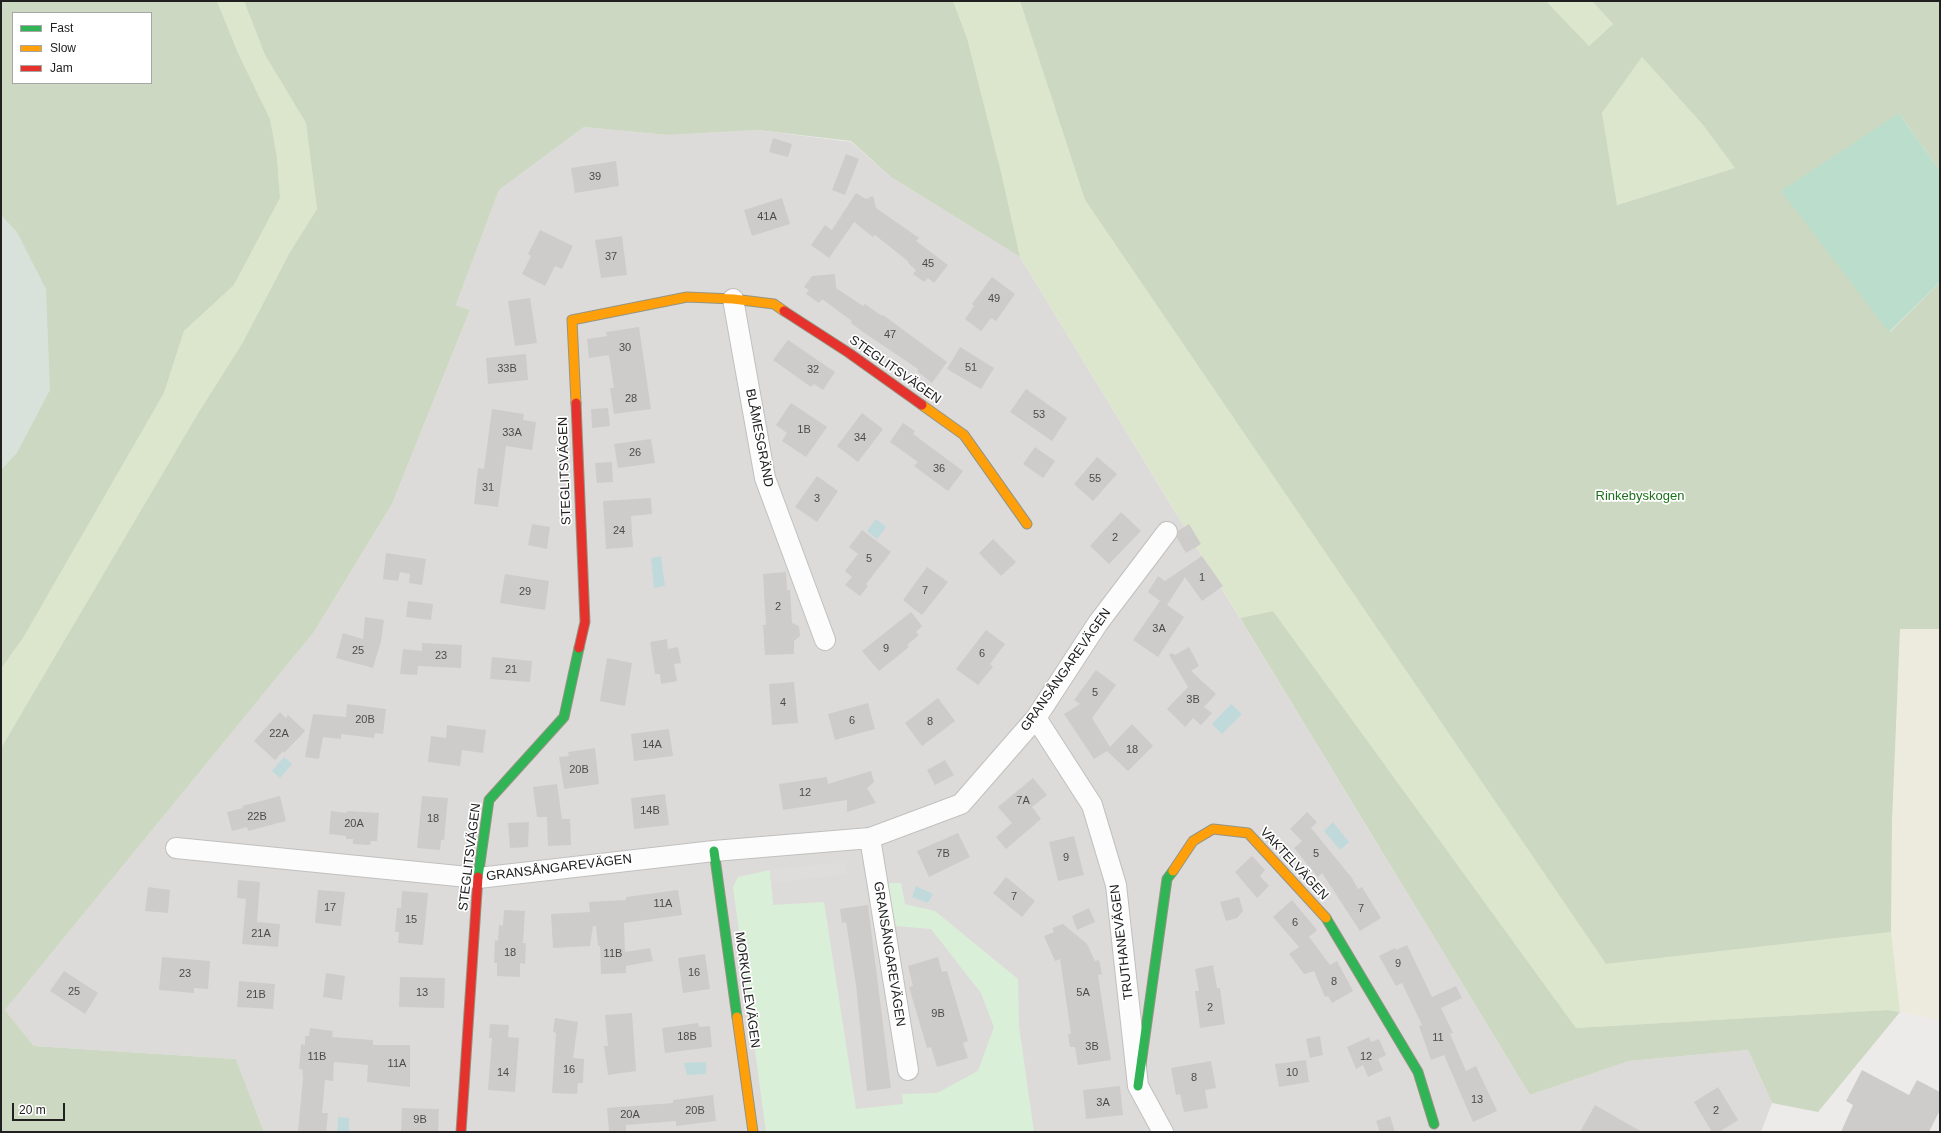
<!DOCTYPE html>
<html>
<head>
<meta charset="utf-8">
<style>
  body { margin:0 }
  #map { position:relative; width:1941px; height:1133px; overflow:hidden; background:#edebe9; font-family:Arial,sans-serif }
  canvas { display:block }
  .frame { position:absolute; inset:0; border:2px solid #202020; pointer-events:none }
  .legend { position:absolute; left:12px; top:12px; width:140px; height:72px; box-sizing:border-box; background:#fff; border:1px solid #a6a6a6; margin:0; padding:5px 7px; list-style:none; font-size:12px; color:#202020 }
  .legend li { display:flex; align-items:center; gap:8px; height:20px }
  .legend b { width:20px; border:1px solid #a6a6a6 }
  .scale { position:absolute; left:12px; top:1103px; width:53px; height:18px; box-sizing:border-box; border:2px solid #202020; border-top:0; padding-left:5px; font-size:12px; line-height:14px; white-space:nowrap; color:#202020; -webkit-text-stroke:3px #fff; paint-order:stroke }
</style>
</head>
<body>
<div id="map">
<canvas width="1941" height="1133"></canvas>
<div class="frame"></div>
<ul class="legend">
<li><b style="height:5px;background:#30b455"></b>Fast</li>
<li><b style="height:5px;background:#ff9f0a"></b>Slow</li>
<li><b style="height:5px;background:#e5322d"></b>Jam</li>
</ul>
<div class="scale">20 m</div>
</div>
<script>
const context = document.querySelector('canvas').getContext('2d');
context.lineJoin = 'round';
function paint(path, color) { context.fillStyle = color; context.fill(path, 'evenodd'); }
const shape = rows => new Path2D(rows.map(r => 'M' + r).join(''));
function stroke(path, color, width, dash) { context.strokeStyle = color; context.lineWidth = width; context.lineCap = dash ? 'butt' : 'round'; context.setLineDash(dash || []); context.stroke(path); }
function label(font, color, halo, rows, align = 'center') {
  context.font = font + ' Arial,sans-serif'; context.lineWidth = 3.5; context.setLineDash([]); context.textBaseline = 'middle'; context.strokeStyle = halo; context.fillStyle = color; for (const [text, x, y, turn = 0] of rows) {
    context.save(); context.translate(x, y); context.rotate((+turn || 0) * Math.PI / 180); context.textAlign = isNaN(turn) ? turn : align; if (halo) context.strokeText(text, 0, 0); context.fillText(text, 0, 0); context.restore();
  }
}
const residential = shape([
  [584,127,668,135,758,130,851,142,891,177,1020,257,1530,1095,1629,1061,1748,1050,1772,1103,1761,1132,264,1132,236,1059,34,1046,5,1010,314,632,392,504,470,310,456,305,499,190]
]);
const farmland = shape([
  [1900,629,1940,629,1940,1020,1900,1012,1891,932,1892,821]
]);
const grass = shape([
  [217,1,244,1,265,55,306,123,317,209,290,252,243,342,197,415,1,748,1,669,23,638,164,393,184,331,234,285,280,198,277,157,270,119,238,53],
  [953,1,1020,1,1085,200,1606,964,1891,932,1900,1012,1887,1010,1576,1028,1273,611,1240,618,1020,257,1002,176,967,38],
  [1546,1,1592,1,1613,24,1589,46],
  [1642,57,1703,125,1735,168,1616,205,1602,113]
]);
const forest = shape([
  [1,1,217,1,238,53,270,119,277,157,280,198,234,285,184,331,164,393,23,638,1,669],
  [13,13,151,13,151,83,13,83],
  [244,1,953,1,967,38,1002,176,1020,257,891,177,851,141,758,130,668,135,584,127,499,190,456,305,470,310,392,504,314,632,5,1010,34,1046,236,1059,264,1132,1,1132,1,748,197,415,243,342,290,252,317,209,306,123,265,55],
  [1020,1,1546,1,1589,46,1613,24,1592,1,1940,1,1940,171,1899,113,1890,332,1940,282,1940,629,1900,629,1892,821,1891,932,1606,964,1085,200],
  [1642,57,1703,125,1735,168,1617,205,1602,113],
  [1273,611,1576,1028,1887,1010,1900,1012,1818,1112,1772,1103,1748,1050,1629,1061,1530,1095,1240,618]
]);
const wetland = shape([
  [1,215,17,232,46,289,50,390,17,453,1,470]
]);
const park = shape([
  [770,870,773,905,824,902,856,1109,903,1104,902,1094,937,1093,978,1071,994,1027,981,993,931,929,895,926,884,883,901,883,905,904,935,911,1018,979,1019,1026,1034,1132,766,1132,733,887,738,877]
]);
const pitch = shape([
  [1899,113,1940,171,1940,282,1889,332,1781,191]
]);
const parking = shape([
  [845,862,847,874,771,883,770,870]
]);
const water = shape([
  [876,519,886,527,877,539,867,531],
  [661,556,665,586,654,588,651,558],
  [1231,704,1242,714,1222,734,1212,724],
  [284,757,292,764,280,778,272,771],
  [1333,822,1349,842,1340,850,1324,831],
  [916,886,933,894,928,903,912,897],
  [706,1062,706,1074,687,1075,684,1063],
  [338,1117,349,1118,349,1132,337,1132]
]);
const building = shape([
  [773,138,792,144,788,157,769,152],
  [846,154,859,159,845,195,832,190],
  [616,161,619,186,575,193,571,168],
  [856,193,866,199,873,196,876,208,919,238,916,241,948,265,934,283,928,278,924,282,913,274,916,270,908,263,909,262,875,235,873,237,854,222,829,258,811,245,825,225,832,230],
  [782,198,790,224,752,236,744,210],
  [540,230,573,246,562,269,555,266,545,286,522,274,531,256,528,254],
  [622,236,627,275,601,278,595,240],
  [835,274,836,288,863,306,865,304,882,316,883,315,947,362,932,383,917,371,918,369,863,332,851,323,852,321,822,299,819,303,806,294,809,290,804,287,812,276],
  [992,277,1015,294,996,321,991,318,981,331,965,319,974,306,972,304],
  [530,298,537,343,515,346,508,301],
  [639,327,651,409,614,414,610,388,614,388,609,355,589,358,587,339,607,336,606,332],
  [788,340,835,372,823,390,814,384,811,387,773,360],
  [960,347,994,368,981,389,947,369],
  [526,354,528,380,488,384,486,358],
  [1026,389,1067,418,1052,441,1010,412],
  [791,403,827,427,806,457,782,441,787,433,776,425],
  [608,408,610,426,592,428,591,409],
  [492,409,524,414,523,420,536,422,532,450,506,446,498,507,474,504,478,468,484,469],
  [862,413,883,429,858,462,837,446],
  [903,423,915,431,913,434,963,471,948,491,914,466,918,462,890,442],
  [651,439,655,463,618,468,614,444],
  [1035,447,1055,461,1043,478,1023,464],
  [1097,457,1117,474,1093,501,1074,484],
  [612,462,613,482,597,483,595,463],
  [817,476,838,491,817,522,795,507],
  [651,498,652,514,631,516,633,547,606,549,603,501],
  [1121,512,1141,531,1109,564,1090,546],
  [532,524,550,527,547,549,528,545],
  [1189,524,1201,544,1186,553,1177,538,1178,531],
  [862,530,891,552,866,584,868,586,860,596,845,585,852,577,845,571,858,554,849,547],
  [993,539,1016,562,1001,576,979,553],
  [386,553,426,559,422,585,409,583,410,574,400,572,398,581,383,579],
  [1202,556,1223,586,1202,601,1185,577,1167,605,1184,617,1158,657,1133,640,1160,601,1148,592,1158,576,1165,581],
  [927,567,948,582,922,615,903,600],
  [786,572,787,590,790,590,792,623,799,626,800,636,794,641,794,654,765,655,763,625,766,625,763,574],
  [505,574,549,581,545,610,500,603],
  [408,601,433,604,431,620,406,617],
  [911,612,922,626,916,632,919,635,907,645,909,647,879,671,862,651],
  [365,617,384,620,381,641,373,668,336,658,343,633,363,639],
  [986,630,1005,644,990,664,993,667,978,685,956,669],
  [667,639,668,649,678,647,681,663,674,664,677,681,661,684,660,674,655,674,650,642],
  [422,643,462,645,461,668,418,666,417,675,400,674,403,649,422,651],
  [1189,647,1199,666,1191,671,1216,694,1204,707,1212,713,1201,725,1193,718,1185,727,1167,709,1188,687,1169,655,1172,653,1175,655],
  [492,657,532,661,530,682,490,679],
  [607,658,632,663,625,706,600,701],
  [1096,670,1116,685,1092,718,1110,747,1132,724,1153,746,1128,771,1107,751,1094,759,1064,714,1080,704,1074,700],
  [794,682,798,723,772,725,769,684],
  [938,698,955,721,922,746,905,723],
  [868,703,875,729,835,740,828,714],
  [347,704,386,709,383,734,375,733,374,738,341,734,341,739,323,737,319,759,305,757,313,714,346,717],
  [280,712,286,718,288,715,305,731,284,753,283,751,275,760,254,741],
  [447,725,486,730,483,753,462,750,460,766,428,762,431,736,446,738],
  [669,729,673,756,634,761,631,734],
  [595,748,599,784,564,789,559,757,569,756,568,752],
  [945,760,954,775,935,785,927,770],
  [871,771,874,782,867,788,876,803,847,812,847,800,783,810,779,784,827,777,828,784],
  [1033,778,1047,795,1032,807,1041,819,1006,849,996,837,1012,823,998,807],
  [557,784,562,819,570,819,571,845,548,846,547,817,537,817,533,787],
  [665,794,669,825,634,829,631,798],
  [280,796,286,821,248,831,247,827,232,831,227,812,243,808,242,806],
  [422,796,448,798,444,840,441,840,440,850,417,848],
  [331,811,347,813,347,811,379,813,377,841,371,841,370,845,353,844,353,839,346,839,346,836,329,834],
  [1307,812,1317,822,1311,828,1352,878,1358,889,1362,887,1381,918,1360,931,1322,873,1318,877,1294,848,1302,841,1290,829],
  [529,822,528,847,510,848,508,823],
  [958,833,970,857,929,877,917,851],
  [1074,836,1084,875,1058,881,1049,842],
  [1252,856,1265,870,1260,876,1269,886,1257,898,1235,872],
  [1006,877,1035,901,1022,917,993,893],
  [238,880,260,882,257,922,280,924,278,947,242,944,246,899,237,898],
  [148,887,170,890,168,913,145,911],
  [318,890,345,892,341,926,315,923],
  [678,890,682,915,624,923,625,952,650,948,653,961,626,966,626,973,601,974,600,946,598,946,596,926,593,926,590,946,553,948,551,914,590,912,589,902,626,900,626,897],
  [402,891,428,893,423,945,398,943,399,932,395,932,397,908,401,908],
  [1239,897,1243,911,1237,918,1226,921,1220,902],
  [1292,900,1317,930,1309,937,1330,965,1337,961,1353,991,1332,1003,1328,996,1325,997,1314,971,1304,974,1289,954,1299,947,1273,917],
  [868,905,891,1088,867,1091,856,985,846,922,842,923,840,909],
  [1089,908,1095,922,1077,930,1072,916],
  [504,910,525,911,523,943,526,943,525,964,520,963,520,977,497,976,497,963,494,963,495,940,498,941,499,925,503,926],
  [1063,924,1087,944,1095,961,1099,960,1102,974,1098,975,1111,1060,1078,1065,1075,1047,1070,1047,1068,1034,1071,1034,1060,959,1055,961,1044,936,1054,932,1052,928],
  [1407,945,1432,997,1456,986,1462,998,1441,1008,1453,1033,1450,1034,1466,1071,1476,1066,1497,1111,1473,1122,1444,1055,1431,1060,1419,1026,1422,1025,1402,983,1396,986,1379,956,1395,948,1396,950],
  [705,954,710,989,683,993,678,958],
  [162,957,210,961,208,989,194,988,194,993,159,990],
  [938,957,942,972,947,971,968,1041,963,1043,968,1058,937,1067,931,1047,927,1048,909,987,913,986,908,966],
  [1213,965,1217,988,1220,988,1225,1024,1200,1028,1195,991,1199,991,1195,969],
  [64,971,98,993,85,1014,50,991],
  [326,973,345,976,342,1000,323,997],
  [400,977,445,978,444,1008,399,1007],
  [239,981,275,984,273,1009,237,1007],
  [632,1013,636,1071,608,1075,604,1046,608,1046,605,1015],
  [555,1018,578,1022,573,1058,584,1059,583,1083,578,1083,577,1094,552,1093,556,1033,553,1032],
  [698,1023,699,1027,710,1026,712,1047,665,1053,662,1028],
  [490,1024,509,1025,508,1037,519,1038,515,1092,488,1090,492,1038,489,1038],
  [310,1028,333,1031,332,1037,373,1040,373,1045,410,1045,410,1087,367,1082,368,1065,334,1062,333,1081,325,1080,322,1113,328,1113,326,1132,298,1132,303,1078,302,1069,299,1069,301,1044,305,1045,305,1036,309,1036],
  [1320,1036,1323,1055,1310,1058,1306,1039],
  [1369,1037,1371,1042,1379,1039,1386,1055,1378,1059,1383,1070,1368,1077,1363,1065,1356,1069,1347,1047],
  [1306,1060,1309,1082,1279,1087,1275,1064],
  [1211,1061,1216,1088,1205,1090,1208,1108,1184,1112,1180,1094,1176,1095,1171,1068],
  [1862,1070,1909,1095,1917,1080,1940,1092,1940,1110,1929,1132,1841,1132,1853,1105,1846,1101],
  [1120,1086,1123,1115,1086,1119,1083,1090],
  [1718,1087,1738,1120,1719,1132,1712,1132,1694,1102],
  [713,1095,716,1121,676,1126,676,1121,626,1125,626,1132,609,1132,607,1108,673,1103,673,1100],
  [1595,1105,1642,1132,1580,1132],
  [402,1108,439,1109,438,1132,401,1132],
  [1390,1116,1395,1132,1380,1132,1376,1121]
]);
const street = shape([
  [733,299,765,478,825,640],
  [1036,718,1092,805,1116,885,1138,1086,1163,1132],
  [870,838,908,1070],
  [176,848,478,878,714,851,870,838,961,804,1036,718,1098,623,1167,532]
]);
const fast = shape([
  [714,851,737,1017],
  [478,877,489,800,564,717,579,648],
  [1326,918,1418,1072,1434,1124],
  [1138,1086,1167,879,1173,871]
]);
const slow = shape([
  [576,403,572,320,687,297,733,299,774,304,784,311],
  [922,405,964,435,1027,524],
  [1173,871,1193,841,1213,829,1248,833,1326,918],
  [737,1017,753,1132]
]);
const jam = shape([
  [784,311,849,353,922,405],
  [576,403,585,622,579,648],
  [461,1132,478,877]
]);
const numberNames = [
  ["39",595,177],
  ["41A",767,217],
  ["37",611,257],
  ["45",928,264],
  ["49",994,299],
  ["47",890,335],
  ["30",625,348],
  ["51",971,368],
  ["33B",507,369],
  ["32",813,370],
  ["28",631,399],
  ["53",1039,415],
  ["1B",804,430],
  ["33A",512,433],
  ["34",860,438],
  ["26",635,453],
  ["36",939,469],
  ["55",1095,479],
  ["31",488,488],
  ["3",817,499],
  ["24",619,531],
  ["2",1115,538],
  ["5",869,559],
  ["1",1202,578],
  ["7",925,591],
  ["29",525,592],
  ["2",778,607],
  ["3A",1159,629],
  ["9",886,649],
  ["25",358,651],
  ["6",982,654],
  ["23",441,656],
  ["21",511,670],
  ["5",1095,693],
  ["3B",1193,700],
  ["4",783,703],
  ["20B",365,720],
  ["6",852,721],
  ["8",930,722],
  ["22A",279,734],
  ["14A",652,745],
  ["18",1132,750],
  ["20B",579,770],
  ["12",805,793],
  ["7A",1023,801],
  ["14B",650,811],
  ["22B",257,817],
  ["18",433,819],
  ["20A",354,824],
  ["7B",943,854],
  ["5",1316,854],
  ["9",1066,858],
  ["7",1014,897],
  ["11A",663,904],
  ["17",330,908],
  ["7",1361,909],
  ["15",411,920],
  ["6",1295,923],
  ["21A",261,934],
  ["18",510,953],
  ["11B",613,954],
  ["9",1398,964],
  ["16",694,973],
  ["23",185,974],
  ["8",1334,982],
  ["25",74,992],
  ["13",422,993],
  ["5A",1083,993],
  ["21B",256,995],
  ["2",1210,1008],
  ["9B",938,1014],
  ["18B",687,1037],
  ["11",1438,1038],
  ["3B",1092,1047],
  ["11B",317,1057],
  ["12",1366,1057],
  ["11A",397,1064],
  ["16",569,1070],
  ["14",503,1073],
  ["10",1292,1073],
  ["8",1194,1078],
  ["13",1477,1100],
  ["3A",1103,1103],
  ["20B",695,1111],
  ["2",1716,1111],
  ["20A",630,1115],
  ["9B",420,1120]
];
const streetNames = [
  ["STEGLITSVÄGEN",895,370,35],
  ["BLÅMESGRÄND",759,438,79],
  ["STEGLITSVÄGEN",565,471,-92],
  ["GRANSÅNGAREVÄGEN",1066,670,-55],
  ["STEGLITSVÄGEN",470,857,-83],
  ["VAKTELVÄGEN",1294,864,47],
  ["GRANSÅNGAREVÄGEN",559,868,-7],
  ["TRUTHANEVÄGEN",1122,942,-97],
  ["GRANSÅNGAREVÄGEN",889,954,81],
  ["MORKULLEVÄGEN",747,990,82]
];
const parkNames = [
  ["Rinkebyskogen",1640,496]
];
paint(residential, '#dddbda');
paint(farmland, '#ecebde');
paint(grass, '#dce6cc');
paint(forest, '#ccd8c1');
paint(wetland, '#d8e2db');
paint(park, '#daefd8');
paint(pitch, '#badecb');
paint(parking, '#dedddc');
paint(water, '#c0dadc');
paint(building, '#ceccca');
stroke(street, '#c1c0bf', 22);
stroke(fast, '#959583', 11);
stroke(slow, '#959583', 11);
stroke(jam, '#959583', 11);
stroke(street, '#fcfcfc', 20);
stroke(fast, '#30b455', 9);
stroke(slow, '#ff9f0a', 9);
stroke(jam, '#e5322d', 9);
label('11px', '#4c4b4a', null, numberNames);
label('13px', '#202020', '#fff', streetNames);
label('13px', '#1b711a', '#fff', parkNames);
</script>
</body>
</html>
